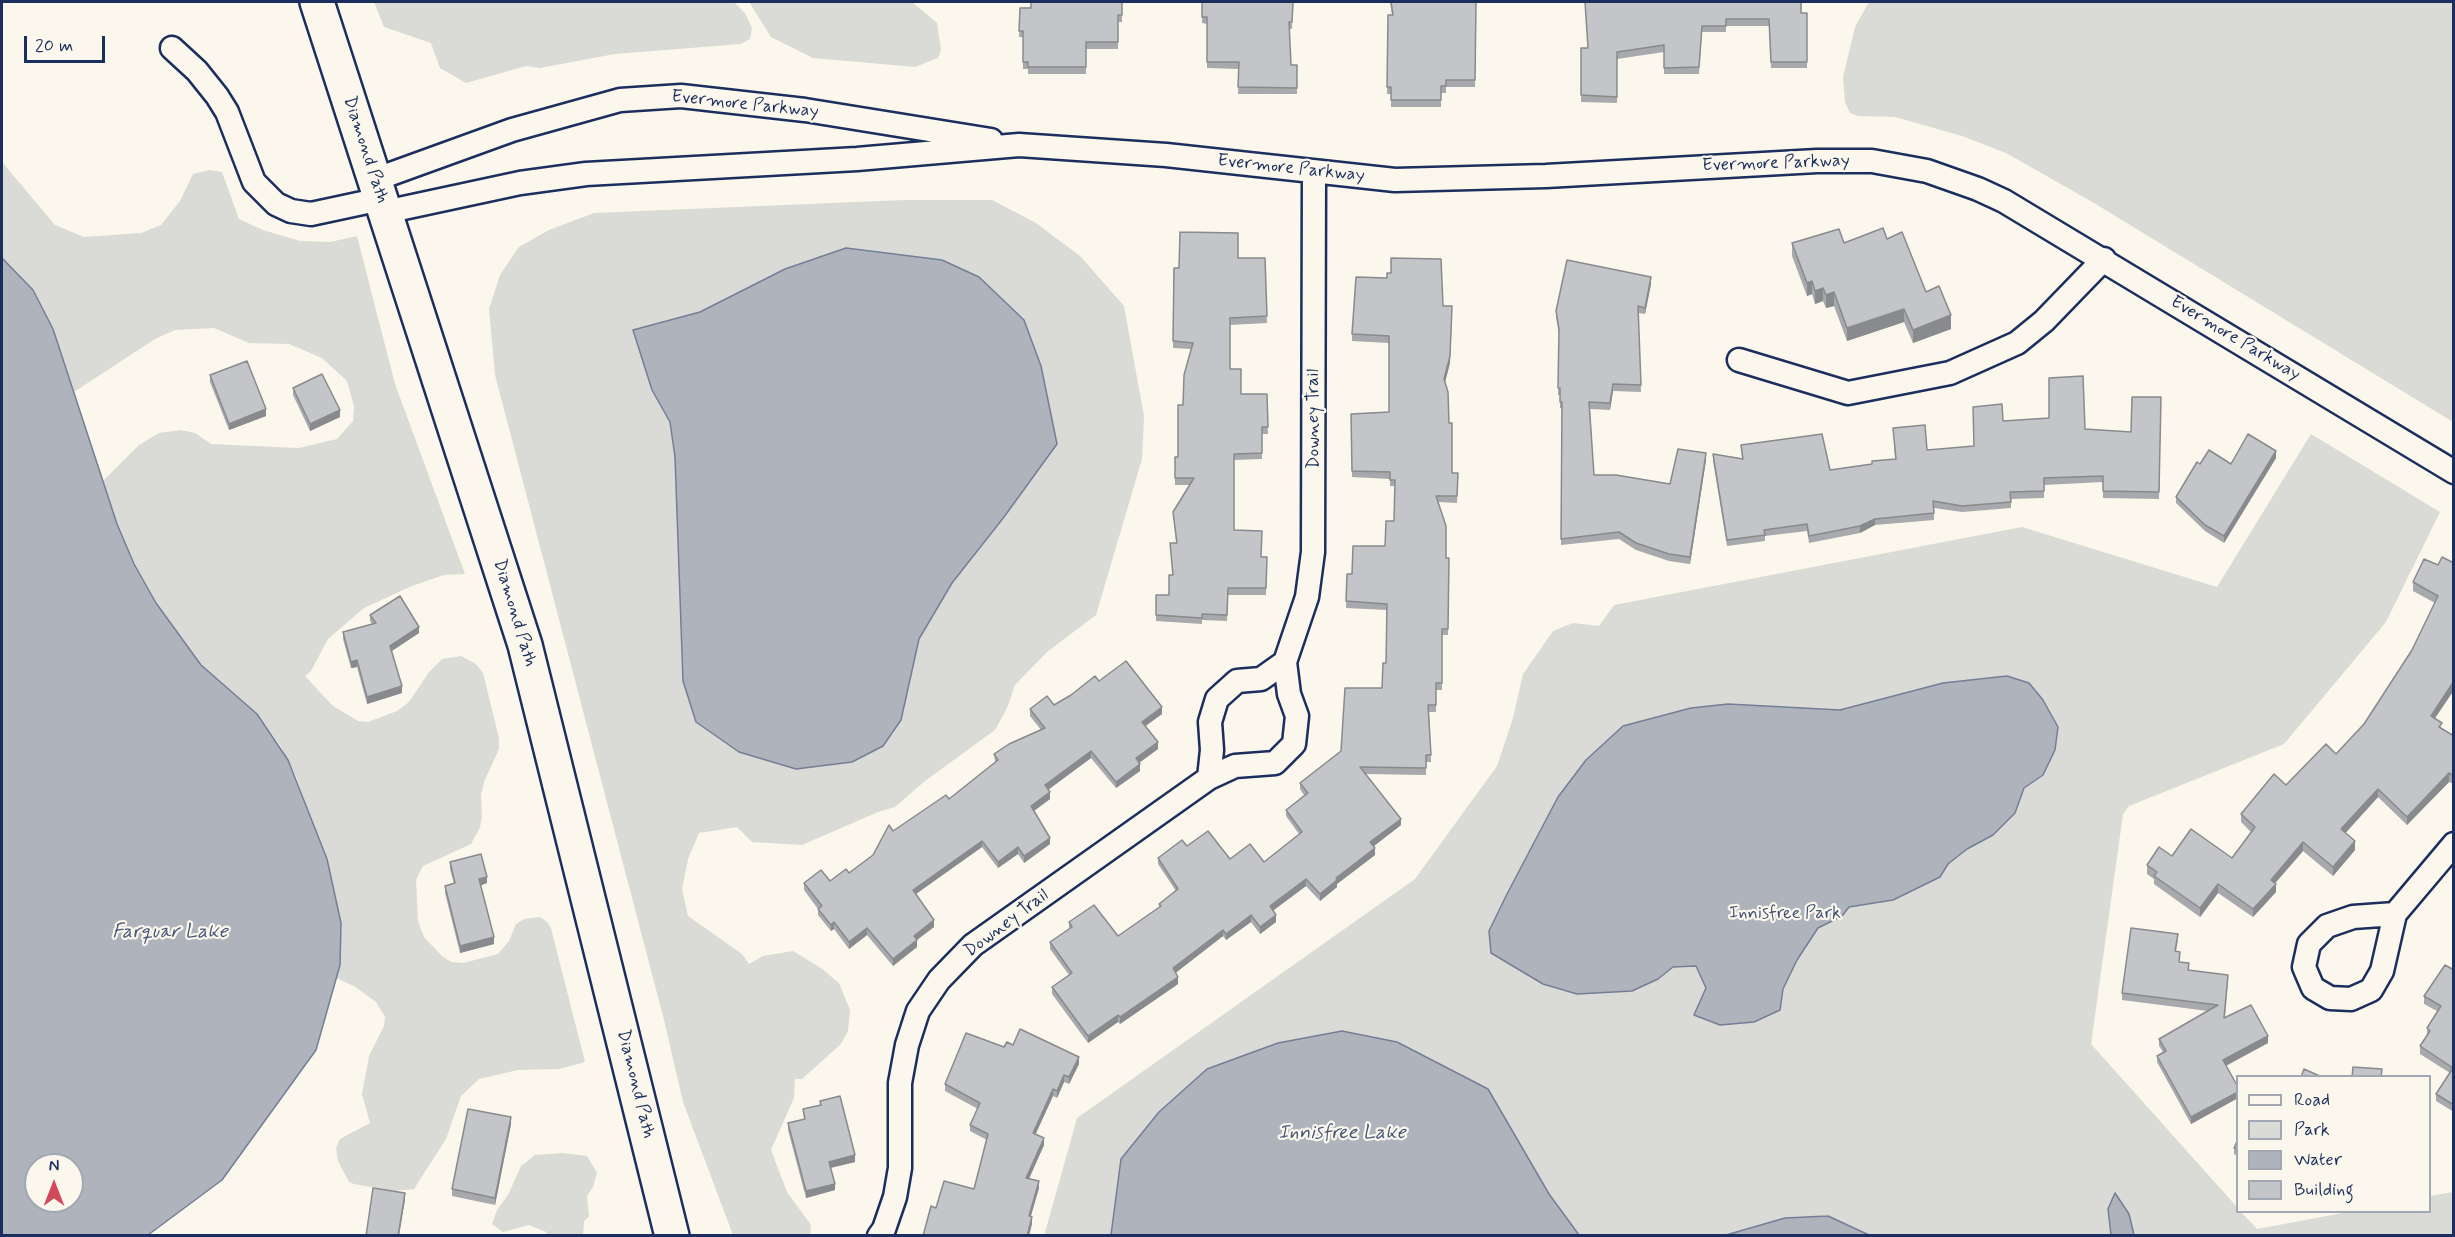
<!DOCTYPE html>
<html>
<head>
<meta charset="utf-8">
<style>
  body { margin:0 }
  #map { position:relative; width:2455px; height:1237px; overflow:hidden; background:#fbf7ec; font-family:Mynerve,sans-serif }
  canvas { display:block }
  .frame { position:absolute; inset:0; border:3px solid #1b2f5e; pointer-events:none }
  .legend { position:absolute; left:2236px; top:1075px; width:195px; height:138px; box-sizing:border-box; background:#fbf7ec; border:2px solid #a1a7b3; margin:0; padding:8px 10px; list-style:none; font-size:18px; color:#1b2f5e }
  .legend li { display:flex; align-items:center; gap:12px; height:30px }
  .legend b { width:30px; border:2px solid #a1a7b3 }
  .north { position:absolute; left:24px; top:1153px; width:60px; height:60px; box-sizing:border-box; background:#fbf7ec; border:2px solid #a1a7b3; border-radius:50%; rotate:0deg; font-size:16px; font-weight:700; line-height:24px; text-align:center; color:#1b2f5e }
  .north::after { content:''; display:block; margin:auto; width:21px; height:27px; background:#d1495b; clip-path:polygon(50% 0,100% 100%,50% 72%,0 100%) }
  .scale { position:absolute; left:24px; top:36px; width:81px; height:27px; box-sizing:border-box; border:3px solid #1b2f5e; border-top:0; padding-left:8px; font-size:18px; line-height:21px; white-space:nowrap; color:#1b2f5e; -webkit-text-stroke:4px #fbf7ec; paint-order:stroke }
</style>
</head>
<body>
<div id="map">
<canvas width="2455" height="1237"></canvas>
<div class="frame"></div>
<ul class="legend">
<li><b style="height:8px;background:#fbf7ec"></b>Road</li>
<li><b style="height:16px;background:#dadad7"></b>Park</li>
<li><b style="height:16px;background:#afb3bb"></b>Water</li>
<li><b style="height:16px;background:#c3c5c9"></b>Building</li>
</ul>
<div class="north">N</div>
<div class="scale">20 m</div>
</div>
<script>
const context = document.querySelector('canvas').getContext('2d');
context.lineJoin = 'round';
function paint(path, color) { context.fillStyle = color; context.fill(path, 'evenodd'); }
const shape = rows => new Path2D(rows.map(r => 'M' + r).join(''));
function stroke(path, color, width, dash) { context.strokeStyle = color; context.lineWidth = width; context.lineCap = dash ? 'butt' : 'round'; context.setLineDash(dash || []); context.stroke(path); }
function label(font, color, halo, rows, align = 'center') {
  context.font = font + ' Mynerve,sans-serif'; context.lineWidth = 4.5; context.setLineDash([]); context.textBaseline = 'middle'; context.strokeStyle = halo; context.fillStyle = color; for (const [text, x, y, turn = 0] of rows) {
    context.save(); context.translate(x, y); context.rotate((+turn || 0) * Math.PI / 180); context.textAlign = isNaN(turn) ? turn : align; if (halo) context.strokeText(text, 0, 0); context.fillText(text, 0, 0); context.restore();
  }
}
const green = shape([
  [374,2,734,2,745,13,752,28,750,39,741,44,615,54,540,68,526,66,466,83,440,68,431,43,384,27],
  [749,2,912,2,937,23,941,50,938,58,915,67,813,58,771,37],
  [1869,2,2453,2,2453,422,2094,203,2006,153,1962,136,1895,117,1858,116,1850,113,1845,102,1843,77,1855,27],
  [2,162,55,225,84,237,141,233,161,225,180,201,193,174,209,170,222,172,239,219,263,230,300,241,330,242,357,236,395,384,465,574,444,575,412,586,364,608,328,639,311,671,305,676,333,706,358,721,368,722,397,711,409,702,429,672,442,659,461,656,476,664,483,673,499,738,499,749,484,782,481,795,482,817,480,827,471,844,423,866,416,880,418,921,424,937,442,956,451,962,463,963,498,954,509,941,516,924,524,919,540,917,547,922,551,928,585,1062,559,1069,518,1070,479,1079,461,1096,446,1139,414,1189,394,1191,354,1184,349,1182,338,1161,336,1148,340,1139,370,1123,362,1094,369,1056,384,1026,385,1017,376,1002,354,986,336,978,340,965,341,923,332,879,297,779,280,745,257,714,201,665,156,603,134,564,117,524,103,481,139,445,159,433,181,430,195,433,211,444,299,448,337,439,353,421,354,406,347,381,322,358,289,344,249,343,214,328,175,330,155,339,74,392,53,329,33,290,2,258],
  [904,200,992,200,1036,223,1080,256,1124,306,1144,416,1142,459,1096,615,1047,652,1015,685,1007,708,995,730,925,781,895,807,878,812,802,845,752,842,737,827,699,833,688,859,682,889,688,916,742,954,749,964,763,956,793,951,821,968,839,983,850,1010,848,1031,841,1044,802,1079,795,1079,794,1098,771,1150,787,1192,811,1225,810,1235,733,1235,683,1102,664,1020,495,375,489,309,500,275,519,247,549,230,594,213],
  [2311,434,2440,512,2386,622,2284,744,2129,806,2123,814,2091,1044,2237,1207,2238,1212,2241,1212,2257,1229,2348,1212,2430,1212,2430,1196,2453,1192,2453,1235,1044,1236,1077,1118,1415,879,1497,766,1513,718,1523,674,1553,631,1573,623,1599,626,1614,605,2022,527,2217,587],
  [562,1153,587,1156,597,1173,593,1187,587,1196,589,1217,584,1221,583,1235,547,1235,546,1232,529,1225,503,1232,492,1224,497,1210,508,1195,521,1166,535,1155]
]);
const water = shape([
  [846,248,942,260,979,277,1024,320,1041,366,1057,444,1004,517,952,583,919,639,901,720,883,746,852,762,796,769,739,752,696,722,683,681,675,457,670,422,652,390,633,330,700,312,785,269,846,248],
  [2,258,33,290,53,329,117,524,134,564,156,603,201,665,257,714,288,760,327,859,341,923,340,965,316,1050,222,1180,148,1235,2,1235,2,258],
  [36,1165,72,1165,72,1201,36,1201,36,1165],
  [2007,676,2029,683,2043,700,2058,727,2055,750,2043,775,2024,788,2015,813,1993,835,1967,849,1948,864,1940,877,1893,900,1849,907,1842,916,1818,928,1797,960,1783,989,1780,1010,1754,1022,1720,1025,1694,1015,1706,988,1696,966,1673,967,1658,979,1632,991,1577,994,1543,984,1491,953,1489,931,1507,894,1558,797,1586,760,1623,726,1691,708,1728,704,1840,710,1943,683,2007,676],
  [1342,1031,1397,1042,1488,1089,1549,1194,1579,1235,1111,1235,1121,1159,1159,1112,1207,1069,1278,1043,1342,1031],
  [2115,1193,2129,1214,2134,1235,2111,1235,2108,1209,2115,1193],
  [1828,1216,1869,1235,1726,1235,1785,1218,1828,1216]
]);
const street = shape([
  [172,48,197,71,217,96,227,112,254,182,276,204,291,211,311,214,381,199],
  [374,180,512,130,620,100,681,96,805,110,991,140],
  [385,212,520,183,586,174,857,159,1019,145,1166,155,1395,180,1546,176,1817,161,1872,161,1927,171,1978,189,2004,201,2454,472],
  [1739,360,1848,393,1950,373,2017,343,2044,321,2104,259],
  [1209,778,1212,750,1210,722,1217,699,1237,681,1261,679,1285,662],
  [2395,914,2353,917,2327,926,2309,944,2304,967,2313,988,2330,998,2351,999,2371,990,2382,971,2395,914,2454,844],
  [879,1236,884,1229,895,1197,900,1168,900,1083,907,1045,918,1011,939,980,973,945,1209,778,1235,766,1275,763,1294,744,1297,716,1289,694,1285,662,1307,597,1313,552,1314,172]
]);
const secondary = shape([
  [317,2,525,645,672,1236]
]);
const wall = shape([
  [1122,2,1122,22,1118,22,1118,49,1086,49,1086,74,1028,74,1028,69,1023,69,1023,37,1019,37,1020,8],
  [1202,2,1293,2,1292,29,1289,29,1291,65,1297,65,1297,94,1238,94,1239,69,1207,68,1207,24,1202,23],
  [1390,2,1476,2,1475,87,1446,87,1446,93,1441,93,1441,107,1391,107,1391,94,1387,94,1388,15,1392,15],
  [1802,2,1801,13,1807,13,1807,68,1771,68,1769,26,1726,26,1726,32,1702,32,1699,74,1664,74,1664,52,1617,59,1617,103,1581,102,1581,48,1588,48],
  [1887,239,1926,292,1951,329,1913,343,1904,322,1847,341,1834,306,1826,308,1823,301,1815,304,1812,294,1807,296,1792,256,1792,243,1844,243],
  [1238,258,1265,258,1267,323,1230,325,1230,369,1241,394,1267,394,1268,434,1262,434,1262,459,1234,460,1234,530,1267,563,1266,595,1228,595,1227,621,1202,620,1202,624,1156,621,1156,595,1169,595,1172,575,1176,543,1173,512,1190,485,1175,485,1175,457,1178,457,1183,405,1191,349,1173,348,1174,268],
  [1651,284,1645,314,1638,313,1641,392,1613,391,1610,410,1590,409,1594,475,1670,484,1706,460,1690,564,1669,561,1636,550,1619,539,1561,545,1562,408,1560,408,1560,395,1558,395,1559,335,1556,317,1556,311],
  [1443,306,1450,363,1445,382,1449,423,1452,473,1458,473,1457,503,1438,502,1446,558,1449,558,1448,635,1442,635,1442,690,1436,690,1436,712,1429,712,1431,762,1426,762,1426,775,1366,774,1401,825,1374,846,1375,855,1337,884,1337,887,1320,901,1306,886,1273,910,1276,922,1260,934,1251,922,1226,940,1223,936,1176,972,1178,984,1120,1024,1118,1022,1088,1043,1052,994,1052,987,1069,975,1050,949,1050,942,1069,929,1069,922,1118,936,1159,907,1159,904,1176,891,1158,864,1158,858,1187,846,1230,859,1264,862,1299,834,1286,816,1286,810,1304,795,1300,789,1300,783,1341,751,1382,688,1386,663,1387,610,1346,608,1347,574,1352,574,1385,546,1394,521,1395,486,1390,486,1390,479,1352,477,1351,414,1389,412,1389,343,1352,341,1352,334],
  [210,375,266,416,229,430,210,382],
  [293,388,340,417,310,431,293,395],
  [2161,397,2159,499,2103,498,2103,482,2044,485,2044,498,2011,499,2011,508,1962,512,1934,508,1934,520,1875,525,1860,533,1809,543,1807,531,1765,536,1765,541,1727,546,1713,461,1713,454,1742,459,1741,445,1830,470,1872,464,1895,459,1893,428,1927,450,1974,446,2003,421,2085,429,2131,432],
  [2276,458,2224,543,2205,531,2176,503,2176,497,2200,464,2231,464],
  [2454,563,2454,690,2435,718,2442,729,2454,736,2454,784,2449,782,2407,825,2378,797,2345,833,2355,850,2333,876,2303,851,2275,883,2276,892,2253,917,2218,893,2200,917,2154,884,2154,879,2147,874,2147,865,2172,856,2232,858,2251,832,2241,822,2241,814,2336,754,2364,724,2412,650,2435,603,2413,591,2413,582,2438,565],
  [370,615,419,633,392,651,402,693,367,704,357,667,351,668,343,639,343,632,372,624,370,621],
  [1099,681,1162,714,1146,726,1158,749,1139,763,1140,771,1116,788,1091,758,1048,790,1050,799,1034,811,1050,844,1024,863,1018,854,998,868,982,847,916,894,934,927,917,940,917,947,893,966,867,935,849,949,834,929,831,931,818,915,818,909,804,890,804,883,830,881,849,873,873,855,893,831,949,799,995,762,994,754,1041,730,1030,716,1030,709,1054,705],
  [450,862,487,883,481,885,494,944,460,953,445,893,445,886,454,884,450,869],
  [2178,940,2176,951,2179,962,2189,970,2228,982,2225,1018,2268,1043,2226,1066,2238,1087,2238,1098,2191,1124,2157,1062,2157,1056,2163,1052,2159,1046,2159,1039,2208,1011,2122,1000,2122,993],
  [2454,970,2454,1112,2436,1101,2436,1094,2450,1073,2420,1054,2420,1046,2427,1036,2427,1028,2437,1011,2424,1004,2424,996],
  [1013,1045,1079,1064,1069,1084,1064,1082,1057,1098,1053,1096,1035,1134,1044,1145,1029,1179,1039,1188,1030,1217,1032,1224,936,1208,974,1189,987,1140,970,1131,970,1125,978,1109,945,1091,945,1084,1004,1047],
  [820,1101,855,1162,831,1168,835,1190,806,1198,788,1130,788,1123,804,1119,803,1109,820,1105],
  [511,1124,495,1205,452,1196,452,1189],
  [2238,1139,2238,1156,2234,1154,2234,1148]
]);
const shadedWall = shape([
  [1651,277,1651,284,1645,314,1645,308],
  [1812,281,1812,294,1807,296,1807,283],
  [1823,288,1823,301,1815,304,1815,291],
  [1834,292,1834,306,1826,308,1826,295],
  [1904,309,1904,322,1847,341,1847,328],
  [1452,313,1450,363,1444,386,1444,379],
  [1951,315,1951,329,1913,343,1913,330],
  [1613,384,1613,391,1610,410,1610,403],
  [266,409,266,416,229,430,229,424],
  [340,410,340,417,310,431,310,424],
  [2276,451,2276,458,2224,543,2224,536],
  [1706,453,1706,460,1690,564,1690,557],
  [1875,519,1875,525,1860,533,1860,526],
  [419,627,419,633,390,652,390,646],
  [357,660,357,667,351,668,351,662],
  [2454,681,2454,690,2431,724,2431,716],
  [402,686,402,693,367,704,367,697],
  [1162,707,1162,714,1142,728,1142,722],
  [1158,742,1158,749,1136,765,1136,758],
  [1091,751,1091,758,1045,792,1045,785],
  [1140,764,1140,771,1116,788,1116,782],
  [2449,773,2449,782,2407,825,2407,817],
  [2378,789,2378,797,2341,838,2341,829],
  [1050,792,1050,799,1031,813,1031,806],
  [1401,819,1401,825,1370,849,1370,842],
  [1050,838,1050,844,1024,863,1024,856],
  [982,841,982,847,913,896,913,890],
  [2355,841,2355,850,2333,876,2333,867],
  [2303,842,2303,851,2271,888,2271,880],
  [1018,847,1018,854,998,868,998,862],
  [1375,848,1375,855,1337,884,1337,887,1320,901,1320,894,1336,878],
  [487,877,487,883,479,886,479,879],
  [1306,879,1306,886,1270,913,1270,906],
  [2218,884,2218,893,2200,917,2200,908],
  [2276,884,2276,892,2253,917,2253,909],
  [1251,915,1251,922,1226,940,1226,934],
  [1276,915,1276,922,1260,934,1260,927],
  [934,920,934,927,914,942,914,936],
  [834,922,834,929,831,931,831,925],
  [867,928,867,935,849,949,849,942],
  [1223,930,1223,936,1173,975,1173,968],
  [494,937,494,944,460,953,460,946],
  [917,940,917,947,893,966,893,959],
  [1178,977,1178,984,1120,1024,1120,1017],
  [1118,1015,1118,1022,1088,1043,1088,1036],
  [2268,1036,2268,1043,2223,1067,2223,1060],
  [1079,1057,1079,1064,1069,1084,1069,1077],
  [1064,1075,1064,1082,1057,1098,1057,1091],
  [1053,1089,1053,1096,1033,1140,1033,1133],
  [2238,1092,2238,1098,2191,1124,2191,1117],
  [511,1117,511,1124,495,1205,495,1198],
  [1044,1138,1044,1145,1026,1185,1026,1178],
  [855,1155,855,1162,829,1168,829,1162],
  [1039,1181,1039,1188,1029,1223,1029,1216],
  [835,1184,835,1190,806,1198,806,1191],
  [405,1193,405,1200,399,1236,398,1236],
  [1032,1217,1032,1224,1029,1236,1027,1236]
]);
const building = shape([
  [1031,2,1122,2,1122,15,1118,15,1118,42,1086,42,1086,67,1028,67,1028,62,1023,62,1023,31,1019,31,1020,8,1031,8,1031,2],
  [1202,2,1293,2,1292,22,1289,22,1291,65,1297,65,1297,88,1238,87,1239,62,1207,62,1207,17,1202,17,1202,2],
  [1391,2,1476,2,1475,80,1446,80,1446,86,1441,86,1441,100,1391,100,1391,87,1387,87,1388,15,1393,15,1391,2],
  [1585,2,1801,2,1801,13,1807,13,1807,62,1771,62,1769,19,1726,19,1726,26,1702,26,1699,67,1664,68,1664,45,1617,52,1617,97,1581,95,1581,48,1588,48,1585,2],
  [1883,228,1887,239,1902,232,1926,292,1939,286,1951,315,1913,330,1904,309,1847,328,1834,292,1826,295,1823,288,1815,291,1812,281,1807,283,1792,243,1839,229,1844,243,1883,228],
  [1180,232,1238,233,1238,258,1265,258,1267,316,1230,318,1230,369,1241,369,1241,394,1267,394,1268,427,1262,427,1262,453,1234,454,1234,530,1262,531,1261,557,1267,557,1266,588,1228,588,1227,615,1202,614,1202,618,1156,615,1156,595,1169,595,1169,575,1173,575,1170,543,1177,543,1173,512,1194,478,1175,478,1175,457,1178,457,1178,405,1183,405,1184,375,1193,343,1173,341,1174,268,1179,268,1180,232],
  [1391,258,1441,259,1443,306,1452,306,1450,356,1444,379,1448,392,1449,423,1452,423,1452,473,1458,473,1457,496,1436,496,1446,526,1446,558,1449,558,1448,629,1442,629,1442,683,1436,683,1436,705,1428,705,1431,755,1426,755,1426,768,1360,767,1401,819,1370,842,1375,848,1336,878,1337,880,1320,894,1306,879,1270,906,1276,915,1260,927,1251,915,1226,934,1223,930,1173,968,1178,977,1120,1017,1118,1015,1088,1036,1052,987,1072,973,1050,942,1072,927,1069,922,1094,905,1118,936,1161,906,1159,904,1178,889,1158,858,1182,840,1187,846,1208,831,1230,859,1250,844,1264,862,1302,832,1286,810,1308,793,1300,783,1341,751,1345,688,1382,688,1383,663,1386,663,1387,604,1346,601,1347,574,1352,574,1353,546,1385,546,1386,521,1394,521,1395,480,1390,480,1390,472,1352,471,1351,414,1389,412,1389,336,1352,334,1356,277,1387,278,1387,273,1391,273,1391,258],
  [1567,260,1651,277,1645,308,1638,306,1641,385,1613,384,1610,403,1589,402,1594,475,1616,475,1670,484,1678,449,1706,453,1690,557,1669,554,1636,543,1619,532,1561,539,1562,402,1560,402,1560,388,1558,388,1559,329,1556,311,1567,260],
  [247,361,266,409,229,424,210,375,247,361],
  [322,374,340,410,310,424,293,388,322,374],
  [2083,376,2085,429,2131,432,2132,397,2161,397,2159,492,2103,491,2103,476,2044,478,2044,491,2010,492,2011,502,1962,506,1933,501,1934,513,1875,519,1860,526,1809,536,1807,524,1764,530,1765,535,1727,540,1713,454,1743,459,1741,445,1822,434,1830,470,1872,464,1872,461,1896,459,1893,428,1925,425,1927,450,1974,446,1973,407,2002,404,2003,421,2049,418,2049,378,2083,376],
  [2248,434,2276,451,2224,536,2205,525,2176,497,2197,462,2200,464,2209,450,2231,464,2248,434],
  [2442,557,2454,563,2454,681,2431,716,2442,723,2439,727,2454,736,2454,776,2449,773,2407,817,2378,789,2341,829,2355,841,2333,867,2303,842,2271,880,2276,884,2253,909,2218,884,2200,908,2154,876,2157,872,2147,865,2159,847,2172,856,2191,829,2232,858,2255,827,2241,814,2274,774,2286,785,2326,744,2336,754,2364,724,2412,650,2438,596,2413,582,2424,559,2438,565,2442,557],
  [400,596,419,627,390,646,402,686,367,697,357,660,351,662,343,632,376,623,370,615,400,596],
  [1126,661,1162,707,1142,722,1158,742,1136,758,1140,764,1116,782,1091,751,1045,785,1050,792,1031,806,1050,838,1024,856,1018,847,998,862,982,841,913,890,934,920,914,936,917,940,893,959,867,928,849,942,834,922,831,925,818,909,822,906,804,883,821,870,830,881,846,869,849,873,873,855,889,825,893,831,946,795,949,799,998,760,994,754,1009,744,1045,728,1030,709,1047,696,1054,705,1071,695,1095,676,1099,681,1126,661],
  [481,854,487,877,479,879,494,937,460,946,445,886,455,883,450,862,481,854],
  [2131,928,2178,934,2175,951,2180,952,2179,962,2189,963,2188,970,2228,975,2224,1018,2251,1005,2268,1036,2223,1060,2238,1087,2238,1092,2191,1117,2157,1056,2166,1051,2159,1039,2218,1005,2122,993,2131,928],
  [2445,965,2454,970,2454,1105,2436,1094,2453,1068,2420,1046,2430,1031,2427,1028,2441,1006,2424,996,2445,965],
  [1020,1029,1079,1057,1069,1077,1064,1075,1057,1091,1053,1089,1033,1133,1044,1138,1026,1178,1039,1181,1029,1216,1032,1217,1027,1236,923,1236,931,1206,936,1208,944,1181,974,1189,988,1134,970,1125,980,1103,945,1084,966,1033,1004,1047,1007,1042,1013,1045,1020,1029],
  [2353,1067,2382,1069,2381,1077,2352,1077,2353,1067],
  [2304,1069,2322,1077,2301,1077,2304,1069],
  [840,1096,855,1155,829,1162,835,1184,806,1191,788,1123,805,1119,803,1109,821,1105,820,1101,840,1096],
  [468,1109,511,1117,495,1198,452,1189,468,1109],
  [2238,1139,2238,1149,2234,1148,2238,1139],
  [373,1188,405,1193,398,1236,366,1236,373,1188]
]);
const streetNames = [
  ["Evermore Parkway",745,105,6],
  ["Diamond Path",365,150,72],
  ["Evermore Parkway",1776,164,-2],
  ["Evermore Parkway",1291,169,6],
  ["Evermore Parkway",2235,339,31],
  ["Downey Trail",1314,419,-90],
  ["Diamond Path",514,613,73],
  ["Downey Trail",1007,924,-37],
  ["Diamond Path",635,1084,76]
];
const parkNames = [
  ["Innisfree Park",1785,914]
];
const waterNames = [
  ["Farquar Lake",170,933],
  ["Innisfree Lake",1342,1134]
];
paint(green, '#dadad7');
paint(water, '#afb3bb');
stroke(water, '#747e96', 1.5);
stroke(street, '#1b2f5e', 27);
stroke(secondary, '#1b2f5e', 38);
stroke(street, '#fbf7ec', 22);
stroke(secondary, '#fbf7ec', 33);
paint(wall, '#a8a9ad');
paint(shadedWall, '#888a8d');
paint(building, '#c3c5c9');
stroke(building, '#888a8d', 1.5);
label('18px', '#1b2f5e', '#fbf7ec', streetNames);
label('18px', '#415176', '#fbf7ec', parkNames);
label('italic 20px', '#47577a', '#fbf7ec', waterNames);
</script>
</body>
</html>
